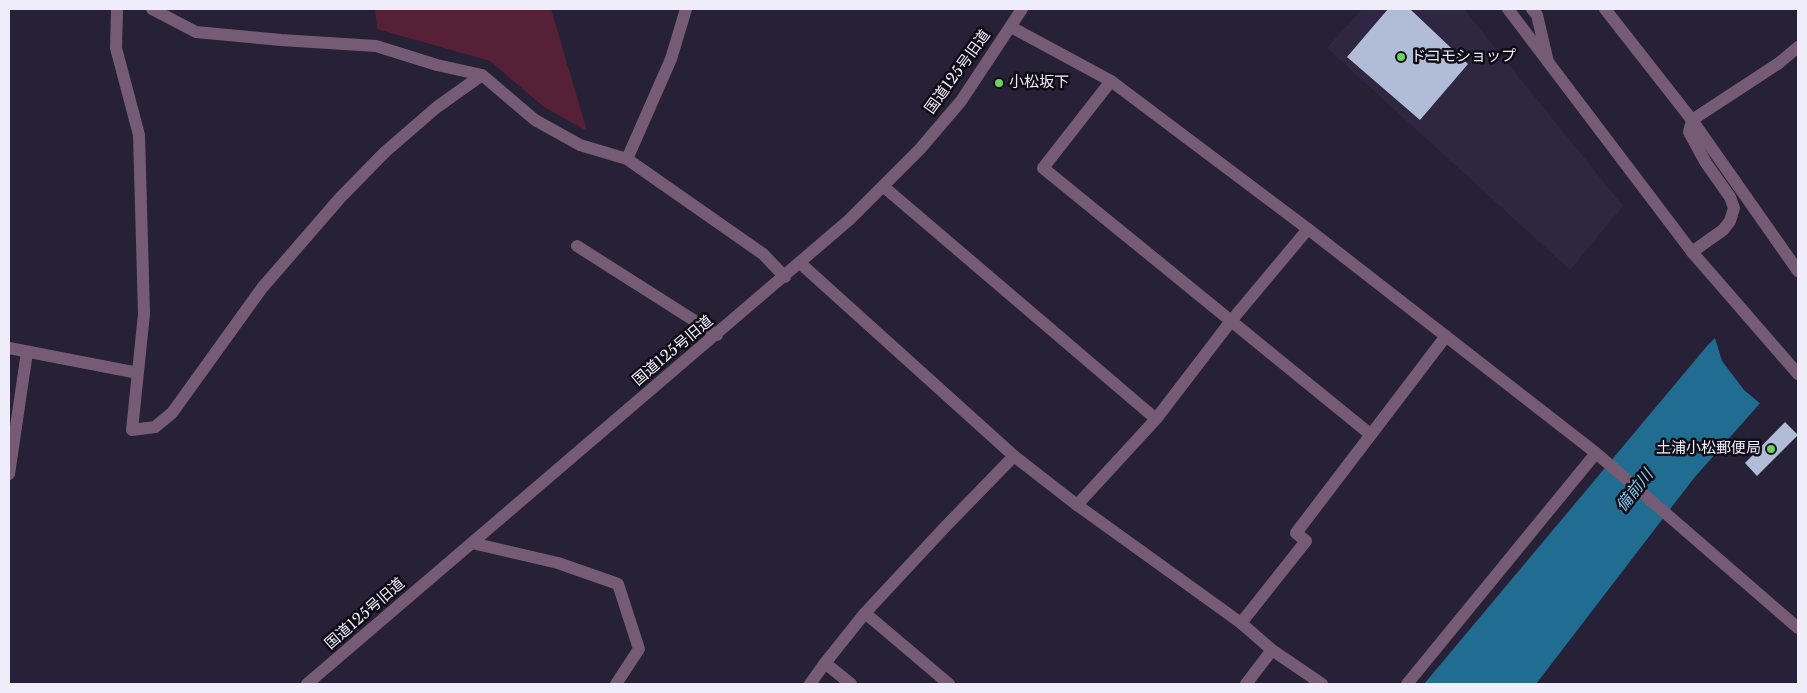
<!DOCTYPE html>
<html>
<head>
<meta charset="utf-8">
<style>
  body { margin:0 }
  #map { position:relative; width:1807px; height:693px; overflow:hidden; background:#262136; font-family:"Libre Baskerville",serif }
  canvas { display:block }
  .frame { position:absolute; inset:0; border:10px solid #f0edfb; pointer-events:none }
</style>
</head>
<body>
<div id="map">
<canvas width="1807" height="693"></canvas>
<div class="frame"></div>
</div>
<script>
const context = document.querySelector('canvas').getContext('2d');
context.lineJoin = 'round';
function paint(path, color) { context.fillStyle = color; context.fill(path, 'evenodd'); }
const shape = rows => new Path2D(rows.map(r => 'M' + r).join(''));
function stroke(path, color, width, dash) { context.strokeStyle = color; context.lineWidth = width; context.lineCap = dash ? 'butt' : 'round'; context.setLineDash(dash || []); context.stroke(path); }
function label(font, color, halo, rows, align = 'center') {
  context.font = font + ' "Libre Baskerville","Noto Sans JP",serif'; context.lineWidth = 5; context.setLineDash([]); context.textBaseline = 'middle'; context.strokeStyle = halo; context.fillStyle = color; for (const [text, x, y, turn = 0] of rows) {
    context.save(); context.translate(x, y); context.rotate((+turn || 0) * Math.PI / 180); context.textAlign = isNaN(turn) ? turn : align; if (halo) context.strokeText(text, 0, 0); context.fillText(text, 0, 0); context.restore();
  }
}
const built = shape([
  [1362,9,1464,9,1623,206,1570,270,1327,48]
]);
const green = shape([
  [375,9,551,9,587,131,544,107,490,61,377,29]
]);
const water = shape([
  [1798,255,1762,401,1694,478,1536,684,1424,684,1707,346]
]);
const pier = shape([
  [1798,252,1798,367,1762,405,1744,390,1722,361,1714,335]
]);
const building = shape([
  [1388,9,1410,9,1468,64,1420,120,1347,57],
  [1785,422,1798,435,1757,476,1745,463]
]);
const service = shape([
  [1111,81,1043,168,1370,434],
  [884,187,1156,419],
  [577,246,717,335],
  [1692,252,1723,230,1730,221,1734,208,1730,197,1706,163,1689,132,1692,120,1779,63,1798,47],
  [1077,505,1156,419,1231,321,1308,229],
  [472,543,558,563,618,584,639,649,616,684],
  [865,613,949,684],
  [1241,623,1306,541,1296,533,1446,336],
  [825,663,851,684],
  [1246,684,1272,650]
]);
const minor = shape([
  [117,9,116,48,139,135,144,314,132,430,155,427,172,413,262,288,340,198,385,152,437,107,482,75],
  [152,9,196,32,281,40,376,46,437,65,482,75,535,120,580,145,627,159,763,254,785,277],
  [1532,9,1537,15,1548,62],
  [1011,27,1111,81,1308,229,1596,453,1798,628],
  [627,159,671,59,686,9],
  [800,263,1014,456,1077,505,1241,623,1272,650,1322,684],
  [9,348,138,373],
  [9,474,27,352],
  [810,684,825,663,865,613,945,527,1014,456],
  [1407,684,1596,453]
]);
const tertiary = shape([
  [1508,9,1692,252,1798,374],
  [1605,9,1692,120,1798,271],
  [307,684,849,220,920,149,961,101,1022,9]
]);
const markers = [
  [1401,57,5,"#6cd362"],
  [999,83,5,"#6cd362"],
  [1771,449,5,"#6cd362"]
];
const poiNames = [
  ["ドコモショップ",1411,57],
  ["小松坂下",1009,83],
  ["土浦小松郵便局",1761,449,"right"]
];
const streetNames = [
  ["国道125号旧道",958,72,-54],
  ["国道125号旧道",673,351,-40],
  ["国道125号旧道",365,614,-41]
];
const waterNames = [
  ["備前川",1635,491,-52]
];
paint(built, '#2f2742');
paint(green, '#562136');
paint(water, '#216c91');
paint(pier, '#262136');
paint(building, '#b1bdd7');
stroke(service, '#765b75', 12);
stroke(minor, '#765b75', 12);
stroke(tertiary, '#765b75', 12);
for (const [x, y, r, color] of markers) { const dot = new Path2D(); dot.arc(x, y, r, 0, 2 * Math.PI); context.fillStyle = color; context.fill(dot); stroke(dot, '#0e0c15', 2); }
label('15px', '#f0edfb', '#0e0c15', poiNames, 'left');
label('15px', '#f0edfb', '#0e0c15', streetNames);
label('italic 16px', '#87caf0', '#0e0c15', waterNames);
</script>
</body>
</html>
